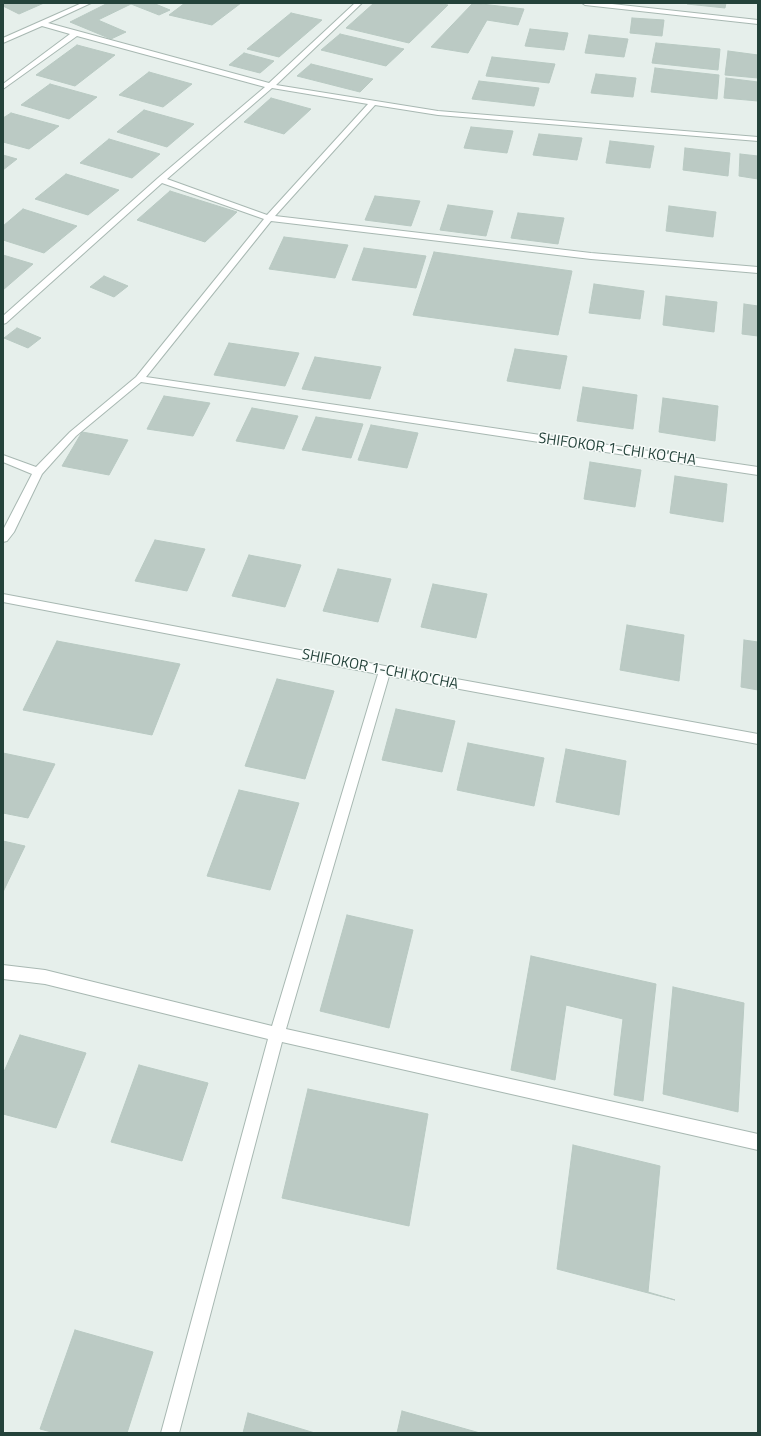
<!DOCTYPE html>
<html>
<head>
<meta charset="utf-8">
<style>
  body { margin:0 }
  #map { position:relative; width:761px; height:1436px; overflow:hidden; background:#e6efeb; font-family:"Titillium Web",sans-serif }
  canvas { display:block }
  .frame { position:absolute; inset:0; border:4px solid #24423a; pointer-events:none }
</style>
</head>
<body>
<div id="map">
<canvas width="761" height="1436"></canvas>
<div class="frame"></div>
</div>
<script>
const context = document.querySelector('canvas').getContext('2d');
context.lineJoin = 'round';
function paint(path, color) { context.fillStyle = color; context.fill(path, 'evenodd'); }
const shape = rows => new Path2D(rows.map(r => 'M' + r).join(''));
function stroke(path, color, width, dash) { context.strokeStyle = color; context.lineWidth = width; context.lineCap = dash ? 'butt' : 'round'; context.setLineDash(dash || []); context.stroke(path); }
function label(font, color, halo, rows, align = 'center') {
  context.font = font + ' "Titillium Web",sans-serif'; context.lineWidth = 3; context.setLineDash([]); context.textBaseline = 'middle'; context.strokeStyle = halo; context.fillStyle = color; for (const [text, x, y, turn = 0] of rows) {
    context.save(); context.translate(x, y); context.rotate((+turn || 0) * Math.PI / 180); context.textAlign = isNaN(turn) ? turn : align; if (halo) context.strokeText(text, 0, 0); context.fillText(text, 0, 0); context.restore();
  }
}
const building = shape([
  [3,3,44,3,19,14,3,6,3,3],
  [108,3,153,3,170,10,159,15,131,4,98,20,126,32,111,39,70,22,108,3],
  [185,3,241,3,212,25,169,15,185,3],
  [374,3,437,3,448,5,409,43,346,28,374,3],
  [473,3,524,9,518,25,487,20,468,53,431,47,473,3],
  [687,3,726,3,725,8,687,4,687,3],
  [291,13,322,20,279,57,247,49,291,13],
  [632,18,664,20,662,36,630,33,632,18],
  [530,29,568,33,564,50,525,46,530,29],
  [340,34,404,49,386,66,321,50,340,34],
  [589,35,628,39,624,57,585,53,589,35],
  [656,43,720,49,718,70,652,63,656,43],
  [77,45,115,55,75,86,36,75,77,45],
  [728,51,758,55,758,78,725,75,728,51],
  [244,53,274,61,260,73,229,65,244,53],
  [492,57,555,64,549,83,486,76,492,57],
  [311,64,373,79,360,92,297,76,311,64],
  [655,68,719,75,717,99,651,92,655,68],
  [149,72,192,84,163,107,119,95,149,72],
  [596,74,636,78,633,97,591,93,596,74],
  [726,78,758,82,758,101,724,98,726,78],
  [479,81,539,88,534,106,472,99,479,81],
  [50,84,97,97,69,119,21,105,50,84],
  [271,98,311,109,284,134,244,122,271,98],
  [144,110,194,124,167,147,117,132,144,110],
  [11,113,59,126,29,149,3,142,3,118,11,113],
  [471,127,513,131,507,153,464,148,471,127],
  [539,134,582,138,577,160,533,155,539,134],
  [109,139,160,154,132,178,80,163,109,139],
  [610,141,654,146,650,168,606,163,610,141],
  [685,148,730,153,728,176,683,170,685,148],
  [740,154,758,156,758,179,739,176,740,154],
  [3,155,17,159,3,170,3,155],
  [66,174,119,190,88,215,35,199,66,174],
  [170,191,237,212,205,242,137,220,170,191],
  [375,196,420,201,411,226,365,220,375,196],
  [448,205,493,211,486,236,440,230,448,205],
  [669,206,716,212,713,237,666,231,669,206],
  [23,209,77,226,44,253,3,240,3,226,23,209],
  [518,213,564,218,558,244,511,238,518,213],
  [284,237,348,245,335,278,269,269,284,237],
  [364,248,426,256,416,288,352,280,364,248],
  [434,252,572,271,558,335,413,315,434,252],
  [3,255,33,264,3,290,3,255],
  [104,276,128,286,114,297,90,287,104,276],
  [594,284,644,291,640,319,589,313,594,284],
  [666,296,717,302,714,332,663,325,666,296],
  [744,304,758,306,758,336,742,334,744,304],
  [17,328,41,338,28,348,4,338,17,328],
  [229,343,299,353,285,386,214,375,229,343],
  [515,349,567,356,560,389,507,381,515,349],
  [315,357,381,367,370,399,302,389,315,357],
  [583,387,637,395,633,429,577,421,583,387],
  [164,396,210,403,193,436,147,429,164,396],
  [663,398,718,406,715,441,659,432,663,398],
  [252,408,298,416,284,449,236,441,252,408],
  [316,417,363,424,351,458,302,450,316,417],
  [371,425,418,433,407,468,358,460,371,425],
  [82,432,128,440,109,475,62,466,82,432],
  [590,462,641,470,635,507,584,499,590,462],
  [675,476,727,484,723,522,670,513,675,476],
  [155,540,205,549,187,591,135,581,155,540],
  [249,555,301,565,285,607,232,596,249,555],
  [338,569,391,579,378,622,323,611,338,569],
  [433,584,487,594,476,638,421,627,433,584],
  [627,625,684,635,679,681,620,670,627,625],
  [744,640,758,642,758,690,741,687,744,640],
  [57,641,180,664,152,735,23,710,57,641],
  [277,679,334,691,305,779,245,766,277,679],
  [396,709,455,721,442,772,382,760,396,709],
  [468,743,544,758,534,806,457,790,468,743],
  [566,749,626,761,619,815,556,802,566,749],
  [3,753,55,764,28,818,3,813,3,753],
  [239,790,299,803,270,890,207,876,239,790],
  [3,841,25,846,3,892,3,841],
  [347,915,413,930,389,1028,320,1011,347,915],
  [531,956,656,984,643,1101,614,1095,623,1019,566,1005,555,1080,511,1070,531,956],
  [673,987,744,1003,738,1112,663,1094,673,987],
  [20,1035,86,1053,56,1128,3,1114,3,1074,20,1035],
  [139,1065,208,1083,182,1161,111,1142,139,1065],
  [308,1089,428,1114,409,1226,282,1198,308,1089],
  [573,1145,660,1166,648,1292,675,1300,557,1269,573,1145],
  [75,1330,153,1352,127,1433,55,1433,40,1429,75,1330],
  [402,1411,480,1433,397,1433,402,1411],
  [248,1413,315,1433,243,1433,248,1413]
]);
const minor = shape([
  [82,3,91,3,48,23,269,83,355,3,362,3,276,85,438,111,758,137,758,141,438,115,375,105,275,216,591,253,758,267,758,273,591,259,271,221,146,377,758,467,758,475,141,382,76,436,42,474,14,532,7,541,3,542,3,530,32,474,3,462,3,455,36,467,70,432,136,377,264,219,162,183,6,323,3,324,3,316,158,178,265,87,77,36,3,89,3,84,70,34,42,26,3,43,3,38,82,3],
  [272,88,368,104,267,215,167,179,272,88],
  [582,3,603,3,758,20,758,24,585,5,582,3],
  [3,594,385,666,758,734,758,744,389,676,286,1029,758,1134,758,1150,282,1042,179,1433,161,1433,268,1039,45,984,3,979,3,965,45,970,272,1026,378,674,3,602,3,594]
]);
const streetNames = [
  ["SHIFOKOR 1-CHI KO'CHA",617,450,8],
  ["SHIFOKOR 1-CHI KO'CHA",380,670,11]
];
paint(building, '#bbcac4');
stroke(building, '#b8c9c2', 1);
stroke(minor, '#a8b8b2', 2);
paint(minor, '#fff');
label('15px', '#24423a', '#f7fbf9', streetNames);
</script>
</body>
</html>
